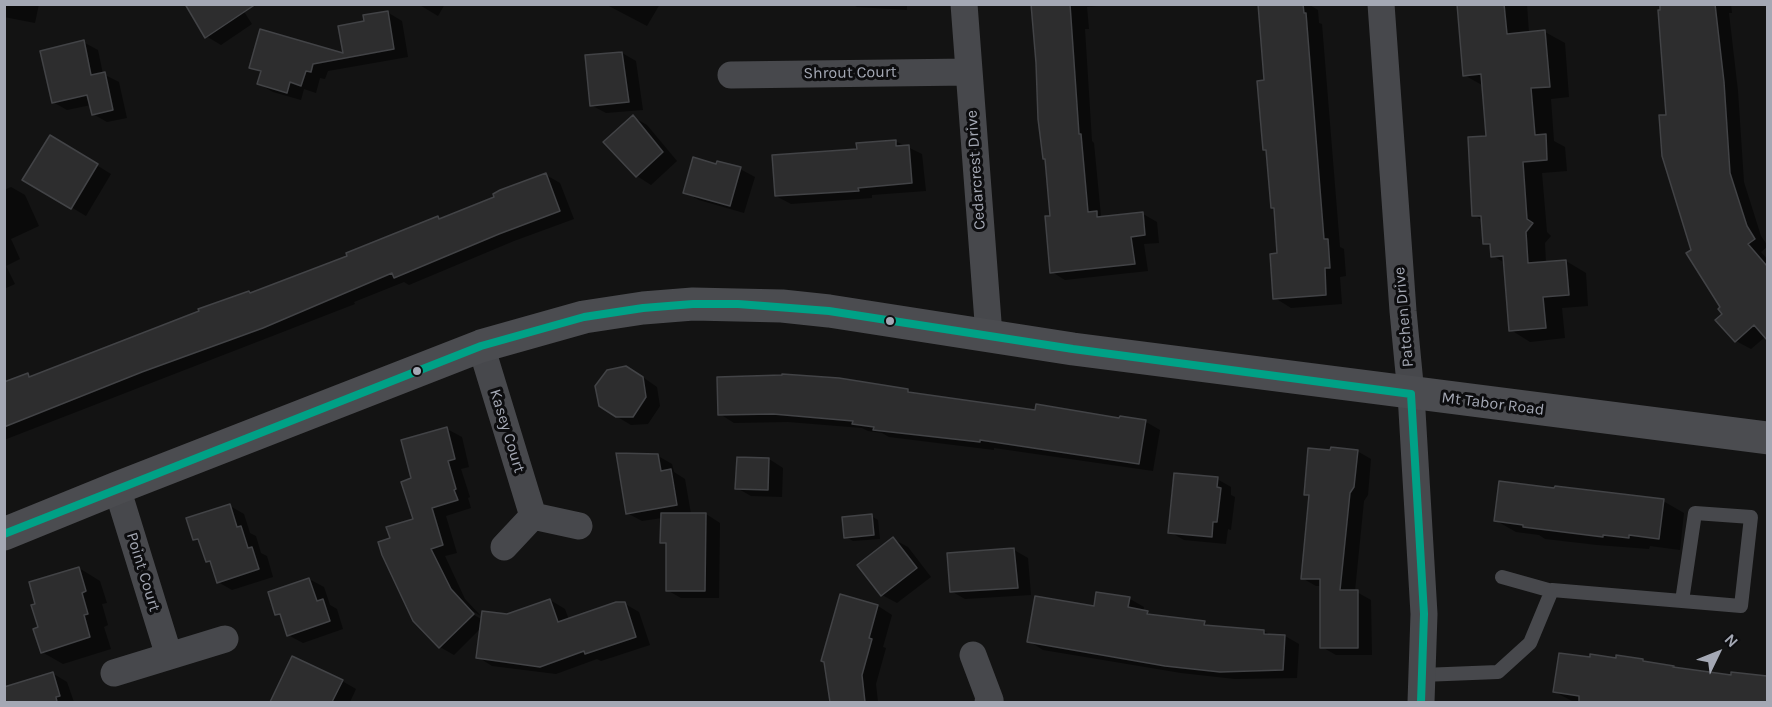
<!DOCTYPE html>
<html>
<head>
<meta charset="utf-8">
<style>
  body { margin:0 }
  #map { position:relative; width:1772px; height:707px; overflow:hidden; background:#131313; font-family:Karla,sans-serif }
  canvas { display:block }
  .frame { position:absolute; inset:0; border:6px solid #a4a8b4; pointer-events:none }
  .north { position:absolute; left:1688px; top:623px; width:60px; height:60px; -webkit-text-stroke:4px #0d0d0f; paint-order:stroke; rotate:47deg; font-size:16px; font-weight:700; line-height:24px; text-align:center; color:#a4a8b4 }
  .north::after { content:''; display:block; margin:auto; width:21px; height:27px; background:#a4a8b4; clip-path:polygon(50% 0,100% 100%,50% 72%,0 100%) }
</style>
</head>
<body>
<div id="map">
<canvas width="1772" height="707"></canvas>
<div class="frame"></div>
<div class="north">N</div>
</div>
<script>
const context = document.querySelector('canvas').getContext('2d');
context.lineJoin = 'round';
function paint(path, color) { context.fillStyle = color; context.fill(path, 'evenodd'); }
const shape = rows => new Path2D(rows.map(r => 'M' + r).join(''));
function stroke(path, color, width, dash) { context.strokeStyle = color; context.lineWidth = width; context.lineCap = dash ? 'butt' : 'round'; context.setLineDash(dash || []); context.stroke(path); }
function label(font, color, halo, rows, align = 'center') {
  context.font = font + ' Karla,sans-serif'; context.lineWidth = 6; context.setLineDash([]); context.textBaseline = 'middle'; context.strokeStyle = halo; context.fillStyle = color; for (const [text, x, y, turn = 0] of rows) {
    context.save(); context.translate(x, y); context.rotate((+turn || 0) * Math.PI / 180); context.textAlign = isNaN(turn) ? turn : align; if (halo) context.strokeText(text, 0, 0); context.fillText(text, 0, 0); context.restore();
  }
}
const shadow = shape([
  [4,4,39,4,35,23,4,17],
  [239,4,252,24,221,45,206,36],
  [418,4,445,4,438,16],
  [605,4,660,4,647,26],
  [852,4,907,4,907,10,857,7],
  [1033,4,1119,4,1087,7,1089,29,1085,29,1092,141,1094,143,1101,216,1105,218,1143,214,1157,222,1159,243,1144,244,1148,271,1065,280,1052,272,1052,217],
  [1260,4,1308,4,1318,10,1319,23,1322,24,1340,247,1344,249,1346,276,1340,277,1342,304,1291,308,1275,298,1278,255,1268,151,1264,149,1266,82],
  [1459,4,1527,4,1529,33,1545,32,1565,43,1569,97,1551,99,1554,141,1565,147,1567,171,1542,173,1547,232,1551,236,1545,243,1546,263,1566,261,1586,273,1588,306,1562,308,1565,338,1530,342,1511,330,1505,263,1493,256,1492,248,1485,243,1483,221,1474,215,1487,138,1482,85,1464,75],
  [1661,4,1731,4,1732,13,1729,13,1738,91,1744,182,1761,236,1768,246,1761,252,1768,260,1768,340,1764,338,1751,349,1736,341,1717,320,1724,314,1693,251,1668,116],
  [387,12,402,21,408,57,328,71,325,79,320,78,316,93,304,89,301,100,273,92,259,84,262,73,251,67,344,55,366,23],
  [83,42,98,50,103,74,119,82,127,118,107,122,93,114,91,105,67,110,53,102],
  [622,53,636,61,643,110,606,113,591,105],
  [633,117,647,125,677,161,651,185,637,176],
  [895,141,922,154,926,191,872,195,872,198,791,204,776,196],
  [64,145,111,174,86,216,24,179],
  [717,166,740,169,755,177,744,213,699,200,684,192],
  [546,175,560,183,574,219,514,241,409,285,404,282,354,302,355,304,4,440,4,384,28,375,33,378,249,292,252,294,349,257],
  [11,187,25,195,39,226,11,239,20,259,6,266,15,284,4,289,4,190],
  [641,376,657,387,660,406,648,424,631,425,616,416],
  [908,390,915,395,982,404,1146,422,1160,430,1153,471,994,448,994,450,889,437,882,433,868,431,862,428,788,422,734,423,720,414],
  [447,429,462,437,469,467,461,469,470,497,468,498,471,508,446,516,457,553,445,556,465,599,481,616,468,608,467,611,483,620,507,615,550,600,565,609,569,620,625,604,639,612,650,645,601,661,597,659,556,674,492,666,478,657,481,628,454,655,440,647,391,539,415,520,413,479],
  [1357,451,1371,459,1368,495,1364,501,1355,591,1371,600,1372,655,1336,655,1322,647,1321,586,1316,586,1302,578,1311,497,1305,494],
  [658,456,672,464,674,472,685,479,691,514,706,514,720,523,719,598,681,598,667,590,667,545,662,542,662,518,642,521,627,513],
  [738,458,769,459,783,468,782,497,751,496,737,488],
  [1217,479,1231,487,1231,495,1235,497,1231,530,1228,529,1226,544,1184,540,1170,532],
  [1663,501,1684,513,1680,550,1650,546,1649,549,1597,545,1545,539,1539,535,1516,532,1495,520],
  [230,506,244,514,250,533,256,536,261,553,267,556,273,577,232,590,218,582,212,564,207,561,201,543,195,539],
  [871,516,878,520,880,539,853,541,846,537],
  [893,539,908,547,931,577,897,603,882,595,859,565],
  [1014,550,1028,558,1031,595,965,599,951,591],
  [79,568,100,581,107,603,102,604,108,625,104,627,111,649,63,664,42,652,39,628],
  [309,579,324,587,330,605,337,609,343,629,303,643,288,635,283,617,277,614],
  [1130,599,1144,607,1143,612,1154,616,1204,623,1211,627,1264,631,1272,636,1285,636,1299,644,1297,678,1235,679,1181,673,1043,650,1029,641,1095,608],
  [878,606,892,615,883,647,886,648,876,684,878,702,831,702,826,663],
  [1591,659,1643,660,1648,664,1673,667,1677,669,1733,677,1733,673,1768,677,1768,702,1574,702,1555,692],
  [52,673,67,682,74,702,9,702,4,691],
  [342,681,356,689,350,702,280,702,274,699]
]);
const building = shape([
  [185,4,256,4,205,38,185,4],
  [1031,4,1070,4,1079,134,1081,134,1088,212,1097,211,1097,217,1143,212,1145,235,1131,237,1135,264,1050,273,1045,216,1050,216,1045,159,1043,159,1038,119,1036,63,1031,4],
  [1258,4,1303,4,1304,13,1306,13,1324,239,1328,239,1330,268,1325,268,1326,295,1273,299,1270,254,1277,253,1274,208,1271,208,1266,150,1263,150,1257,81,1264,80,1258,4],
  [1457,4,1504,4,1507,34,1545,30,1550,87,1531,88,1535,135,1546,134,1547,160,1523,162,1527,219,1533,223,1526,232,1528,263,1566,260,1569,295,1543,297,1546,328,1509,331,1503,256,1491,257,1490,244,1483,244,1481,216,1472,216,1468,137,1486,136,1481,74,1463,76,1457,4],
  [1660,4,1715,4,1724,82,1730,173,1747,226,1755,239,1748,244,1767,266,1767,340,1754,325,1735,342,1715,320,1722,314,1718,309,1720,307,1686,253,1691,250,1662,156,1659,115,1666,115,1658,10,1660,10,1660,4],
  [388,11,394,49,313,64,311,72,306,71,301,86,290,82,287,93,257,84,261,71,249,68,260,29,343,53,338,26,364,21,363,15,388,11],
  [84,40,91,75,105,72,113,110,92,115,87,95,52,103,40,51,84,40],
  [622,52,629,102,590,106,585,55,622,52],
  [633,115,663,152,636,177,603,142,633,115],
  [50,135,98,164,71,209,22,180,50,135],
  [896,140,896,146,909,145,912,183,858,188,859,191,775,196,772,155,857,149,856,143,896,140],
  [693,157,716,164,717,161,741,167,730,206,683,193,693,157],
  [546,173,560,211,499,234,394,278,392,273,263,328,142,372,4,427,4,382,28,373,29,377,199,311,198,309,249,291,250,293,347,256,346,253,438,216,439,219,494,197,493,194,500,190,546,173],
  [626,366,643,377,646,397,633,417,616,417,599,406,595,386,607,370,626,366],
  [782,374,839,378,908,389,908,392,1035,410,1036,404,1119,418,1120,416,1146,420,1139,464,980,440,980,442,873,430,874,427,852,424,853,421,773,414,718,415,717,377,782,375,782,374],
  [447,427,455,459,448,461,456,489,454,490,458,500,432,508,443,545,431,549,451,589,474,614,439,648,413,621,382,555,378,542,390,538,386,527,413,519,401,482,411,478,401,440,447,427],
  [1331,447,1358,450,1354,487,1350,493,1340,590,1358,590,1358,648,1320,648,1320,579,1301,579,1309,495,1304,495,1308,448,1330,450,1331,447],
  [616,453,658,454,661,471,671,469,677,505,626,514,616,453],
  [737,457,769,458,768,490,735,489,737,457],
  [1174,473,1218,477,1217,487,1221,488,1217,522,1213,522,1212,537,1168,533,1174,473],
  [1499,481,1554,488,1555,486,1664,499,1659,539,1629,535,1629,538,1603,535,1603,537,1523,527,1523,525,1494,521,1499,481],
  [230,504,237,527,241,526,248,548,252,547,259,569,217,583,210,561,206,562,198,539,193,540,186,518,230,504],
  [661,513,706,513,705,591,666,591,666,543,660,543,661,513],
  [872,514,874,535,844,538,842,517,872,514],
  [893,537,917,568,881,596,857,565,893,537],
  [1014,548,1018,588,950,592,947,553,1014,548],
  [79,567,86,591,82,593,88,614,84,615,90,637,41,653,33,629,38,627,31,605,35,604,29,582,79,567],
  [309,578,317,601,323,599,330,621,287,636,280,614,275,615,268,592,309,578],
  [1096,592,1130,597,1128,607,1148,611,1147,614,1205,621,1204,625,1264,630,1264,634,1285,635,1283,670,1220,672,1165,666,1027,642,1035,596,1094,606,1096,592],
  [840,594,878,605,869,638,872,639,862,675,865,702,830,702,824,662,821,661,840,594],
  [550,599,558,622,616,602,625,602,636,637,585,654,584,651,540,667,476,658,482,611,507,614,550,599],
  [1559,653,1590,657,1590,654,1616,658,1616,655,1643,659,1643,661,1674,666,1673,667,1731,675,1731,672,1767,676,1767,702,1579,702,1579,696,1553,692,1559,653],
  [292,656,343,680,332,702,270,702,292,656],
  [53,672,60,696,56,697,57,702,4,702,4,687,53,672]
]);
const lane = shape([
  [1502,577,1552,591],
  [1422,675,1498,672,1530,643,1552,590,1741,606,1751,517,1695,513,1682,601]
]);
const street = shape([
  [964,4,989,335],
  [1381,4,1403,311,1411,394,1424,614,1421,702],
  [731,75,968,72],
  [481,346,533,516],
  [117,488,169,656],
  [504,547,533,516,579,526],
  [973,655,990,700,988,702],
  [114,673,225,639]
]);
const secondary = shape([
  [4,534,117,488,481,346,584,317,643,308,693,304,782,306,829,311,1073,349,1768,438]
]);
const bus1 = shape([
  [1411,394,1424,614,1421,702],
  [4,534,481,346,584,317,643,308,693,304,738,304,829,311,1073,349,1411,394]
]);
const markers = [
  [890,321,5,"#a4a8b4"],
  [417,371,5,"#a4a8b4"]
];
const streetNames = [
  ["Shrout Court",850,73,-1],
  ["Cedarcrest Drive",976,170,-94],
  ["Patchen Drive",1404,317,-95],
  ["Mt Tabor Road",1493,404,7],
  ["Kasey Court",507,431,73],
  ["Point Court",143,572,73]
];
paint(shadow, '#0007');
paint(building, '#2d2d2e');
stroke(building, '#424346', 1.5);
stroke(lane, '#47484c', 14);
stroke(street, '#47484c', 27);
stroke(secondary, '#4b4c50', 33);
stroke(bus1, '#00a186', 8);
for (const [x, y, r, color] of markers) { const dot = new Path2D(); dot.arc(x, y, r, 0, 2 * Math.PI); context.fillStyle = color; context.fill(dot); stroke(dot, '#0d0d0f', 2); }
label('16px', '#a4a8b4', '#0d0d0f', streetNames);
</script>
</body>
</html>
